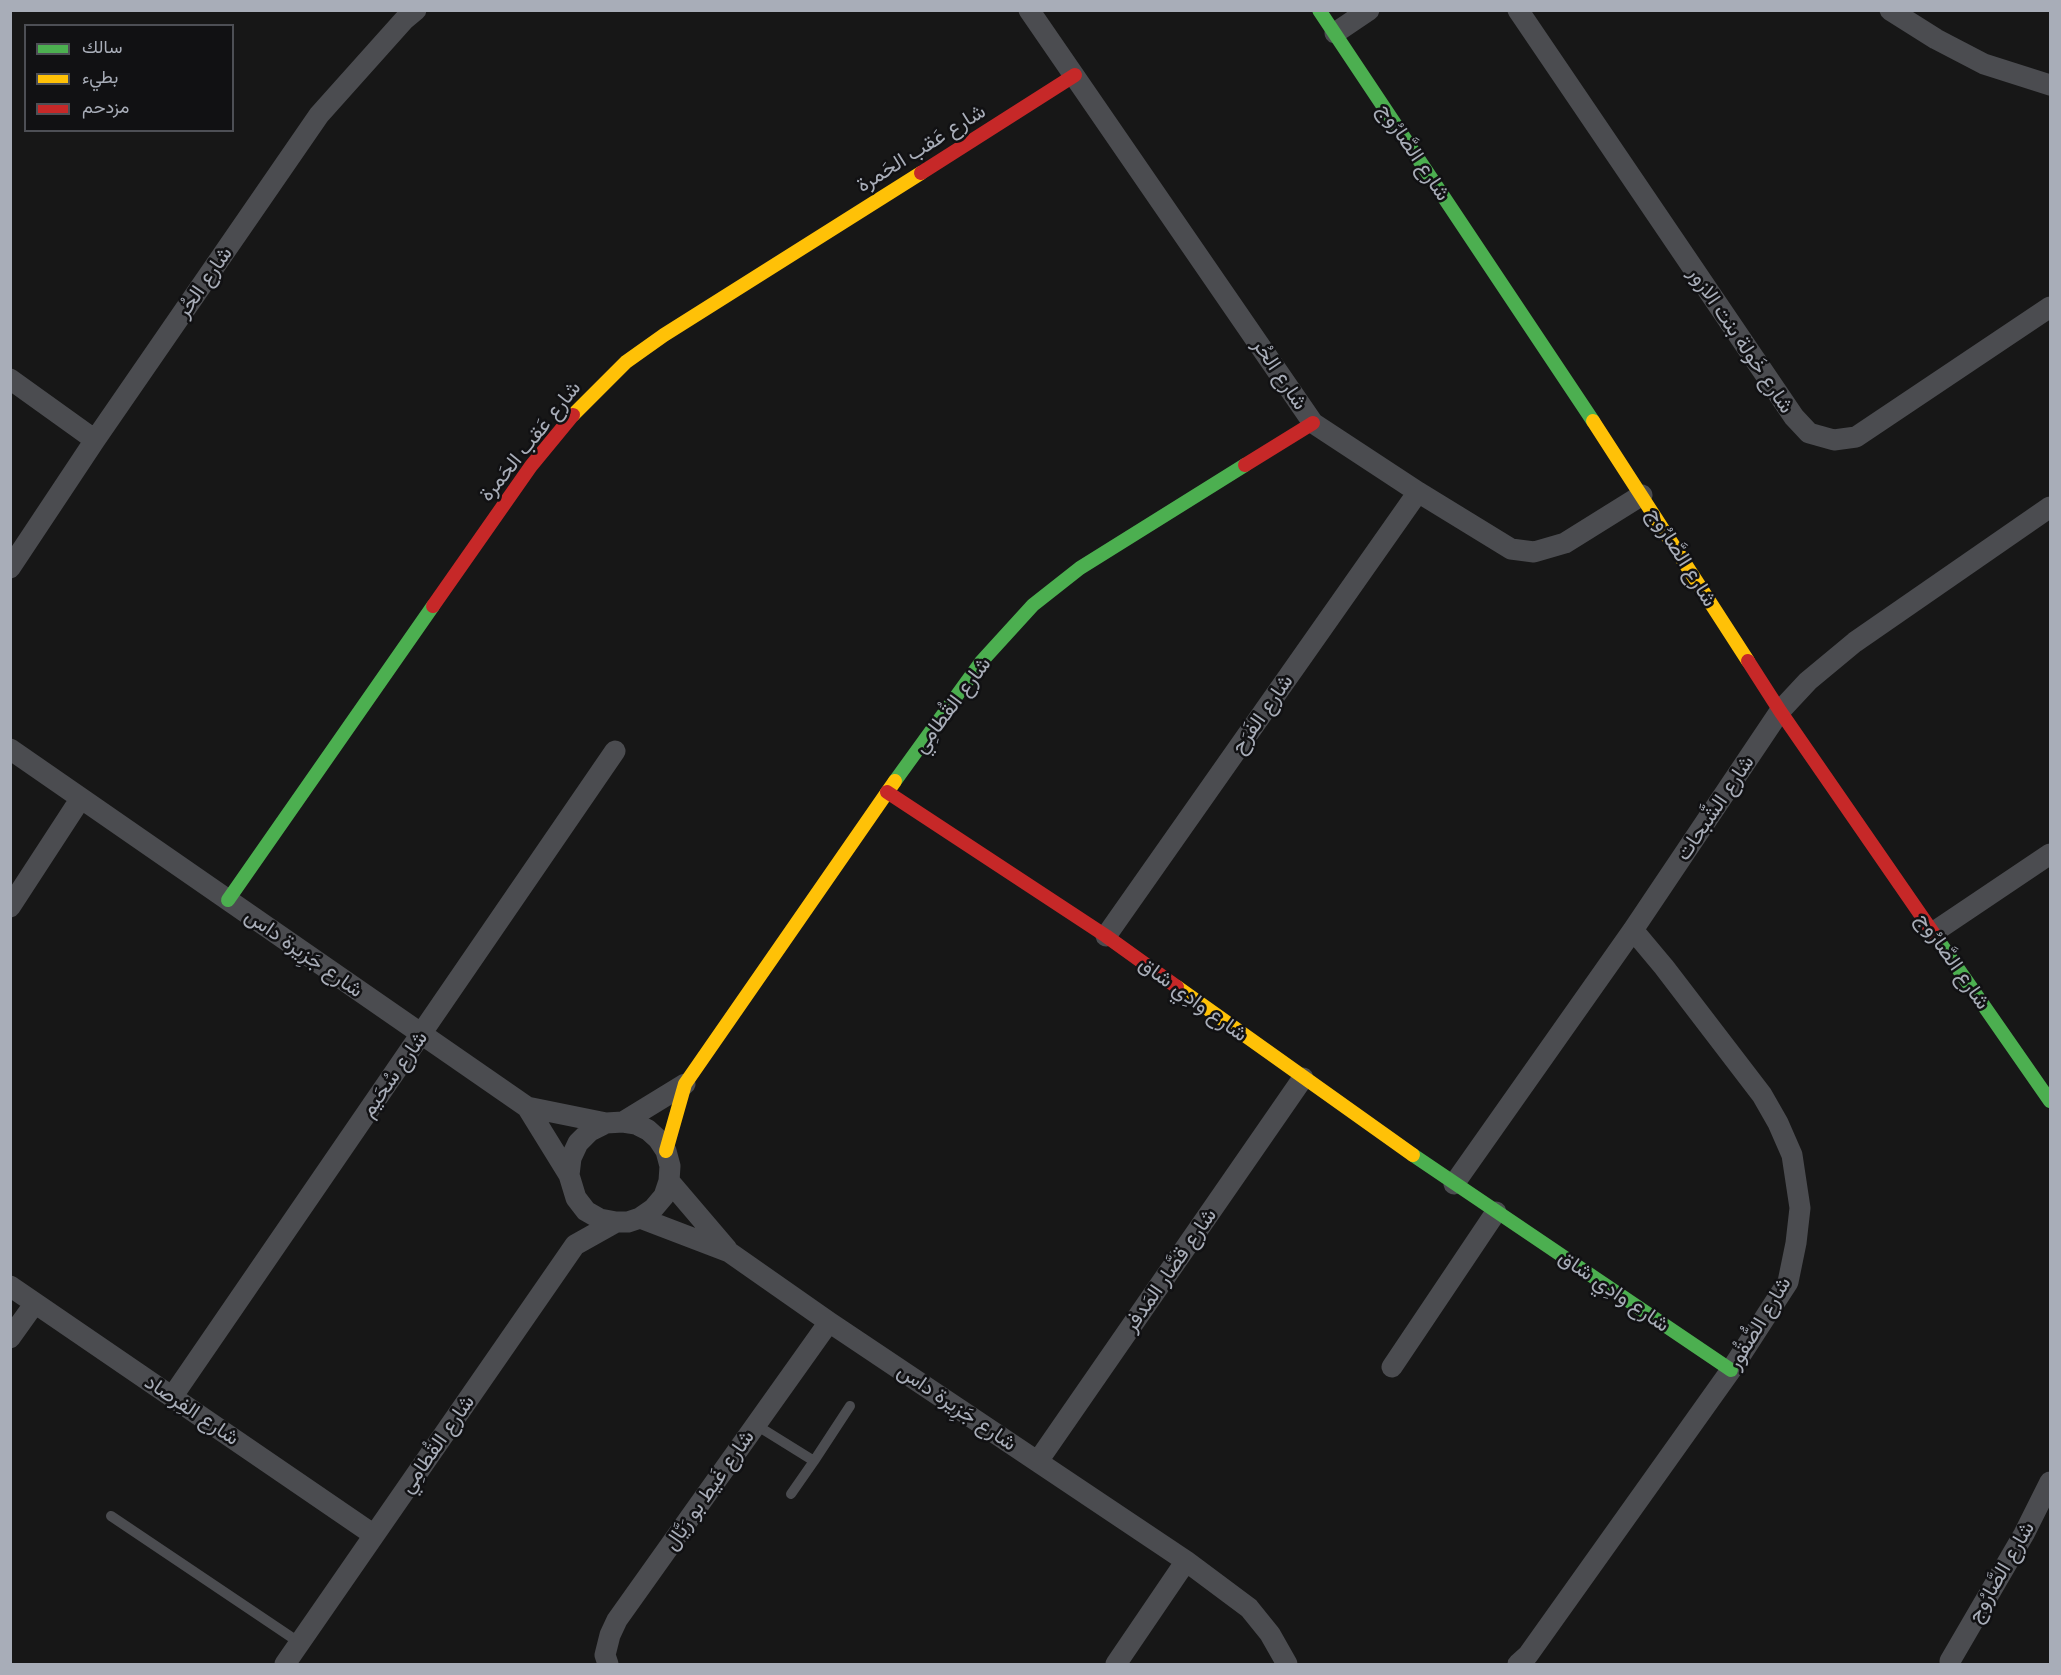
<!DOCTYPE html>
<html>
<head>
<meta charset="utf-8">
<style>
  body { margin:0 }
  #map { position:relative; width:2061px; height:1675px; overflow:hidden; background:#171717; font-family:"Golos Text",Vazirmatn,sans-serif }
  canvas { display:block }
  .frame { position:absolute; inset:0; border:12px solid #a8adb8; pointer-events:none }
  .legend { position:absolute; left:24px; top:24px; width:210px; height:108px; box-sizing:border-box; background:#111113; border:2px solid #4d4f55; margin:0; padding:8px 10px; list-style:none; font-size:18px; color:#a8adb8 }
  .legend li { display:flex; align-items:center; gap:12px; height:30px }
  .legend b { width:30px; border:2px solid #4d4f55 }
</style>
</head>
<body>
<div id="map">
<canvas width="2061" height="1675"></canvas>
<div class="frame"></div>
<ul class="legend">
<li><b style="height:8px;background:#4caf50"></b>سالك</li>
<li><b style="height:8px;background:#ffc107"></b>بطيء</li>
<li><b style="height:8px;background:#c62828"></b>مزدحم</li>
</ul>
</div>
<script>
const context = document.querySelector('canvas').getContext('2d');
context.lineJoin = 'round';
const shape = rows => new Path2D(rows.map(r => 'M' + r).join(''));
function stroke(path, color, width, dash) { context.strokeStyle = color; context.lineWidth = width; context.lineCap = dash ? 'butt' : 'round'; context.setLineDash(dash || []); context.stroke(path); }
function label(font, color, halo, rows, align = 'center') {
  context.font = font + ' "Golos Text",Vazirmatn,sans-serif'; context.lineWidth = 5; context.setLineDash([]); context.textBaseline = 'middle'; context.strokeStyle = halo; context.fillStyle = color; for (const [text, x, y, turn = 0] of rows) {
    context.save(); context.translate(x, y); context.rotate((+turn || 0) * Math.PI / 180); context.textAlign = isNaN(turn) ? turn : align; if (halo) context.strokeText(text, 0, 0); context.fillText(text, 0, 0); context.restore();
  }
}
const lane = shape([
  [756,1425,814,1461,791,1494],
  [814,1461,850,1406],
  [111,1516,300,1643]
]);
const street = shape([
  [1029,10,1313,423,1418,492,1511,549,1534,552,1565,543,1642,495],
  [1518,10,1794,417,1809,433,1834,440,1856,437,2050,307],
  [1890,10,1936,39,1984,64,2050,85],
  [1335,33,1369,10],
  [10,379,95,440],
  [10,568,95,440,319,115,404,20,416,10],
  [10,749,527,1107,606,1123],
  [10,907,81,798],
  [1934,932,2050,854],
  [1106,936,1418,492],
  [527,1107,569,1175],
  [623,1122,636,1124,648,1130,658,1139,666,1151,670,1166,669,1181,664,1196,653,1209,640,1218,628,1222,616,1222,600,1219,586,1211,576,1198,569,1175,571,1158,578,1143,590,1131,606,1123,623,1122,685,1084],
  [669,1181,727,1249],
  [1454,1184,1633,930,1780,711,1808,681,1855,642,2050,507],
  [640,1218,729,1252,829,1322,1186,1561,1249,1608,1270,1634,1287,1664],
  [10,1286,374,1535],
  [10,1338,35,1303],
  [1392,1367,1496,1212],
  [172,1397,615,751],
  [1038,1461,1303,1078],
  [1950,1661,2024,1534,2050,1482],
  [285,1664,575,1245,616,1222],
  [608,1664,605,1655,610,1635,617,1620,829,1322],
  [1116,1664,1186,1561],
  [1518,1664,1528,1655,1731,1370,1788,1282,1796,1243,1800,1208,1792,1155,1778,1123,1762,1095,1664,967,1633,930]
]);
const fast = shape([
  [1319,10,1593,421],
  [895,781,981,662,1033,605,1080,568,1245,465],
  [228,900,433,606],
  [1936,937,2050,1101],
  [1413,1155,1731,1370]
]);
const slow = shape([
  [573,415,626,362,664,335,921,173],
  [1593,421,1748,661],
  [1177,987,1413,1155],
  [666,1151,685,1084,895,781]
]);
const jam = shape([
  [921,173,1075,75],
  [1245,465,1313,423],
  [433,606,531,466,573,415],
  [1748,661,1780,711,1936,937],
  [887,792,1106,936,1177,987]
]);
const streetNames = [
  ["شارع عَقب الحَمرة",921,148,-32],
  ["شارع الصَّارُوج",1414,152,56],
  ["شارع الحُر",204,282,-55],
  ["شارع خَولة بنت الازور",1741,340,56],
  ["شارع الحُر",1280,374,56],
  ["شارع عَقب الحَمرة",530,441,-51],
  ["شارع الصَّارُوج",1682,557,58],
  ["شارع القُطامِي",952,705,-53],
  ["شارع الفَرَح",1262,714,-55],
  ["شارع الشَّبحات",1715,808,-56],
  ["شارع جَزِيرة داس",304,953,35],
  ["شارع الصَّارُوج",1953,961,55],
  ["شارع وادِي شاق",1193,999,36],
  ["شارع سُحَيم",394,1074,-55],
  ["شارع قصَّار المَدفر",1170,1270,-55],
  ["شارع وادِي شاق",1614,1291,34],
  ["شارع الصُّقُور",1759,1323,-59],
  ["شارع جَزِيرة داس",957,1407,34],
  ["شارع الفِرصاد",192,1410,34],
  ["شارع القُطامِي",437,1444,-55],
  ["شارع غَيط بو رَيَّال",709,1490,-55],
  ["شارع الصَّارُوج",2001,1572,-60]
];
stroke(lane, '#4b4c50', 10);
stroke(street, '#4b4c50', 21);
stroke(fast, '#4caf50', 14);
stroke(slow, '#ffc107', 14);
stroke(jam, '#c62828', 14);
label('21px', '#a8adb8', '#111113', streetNames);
</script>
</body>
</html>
